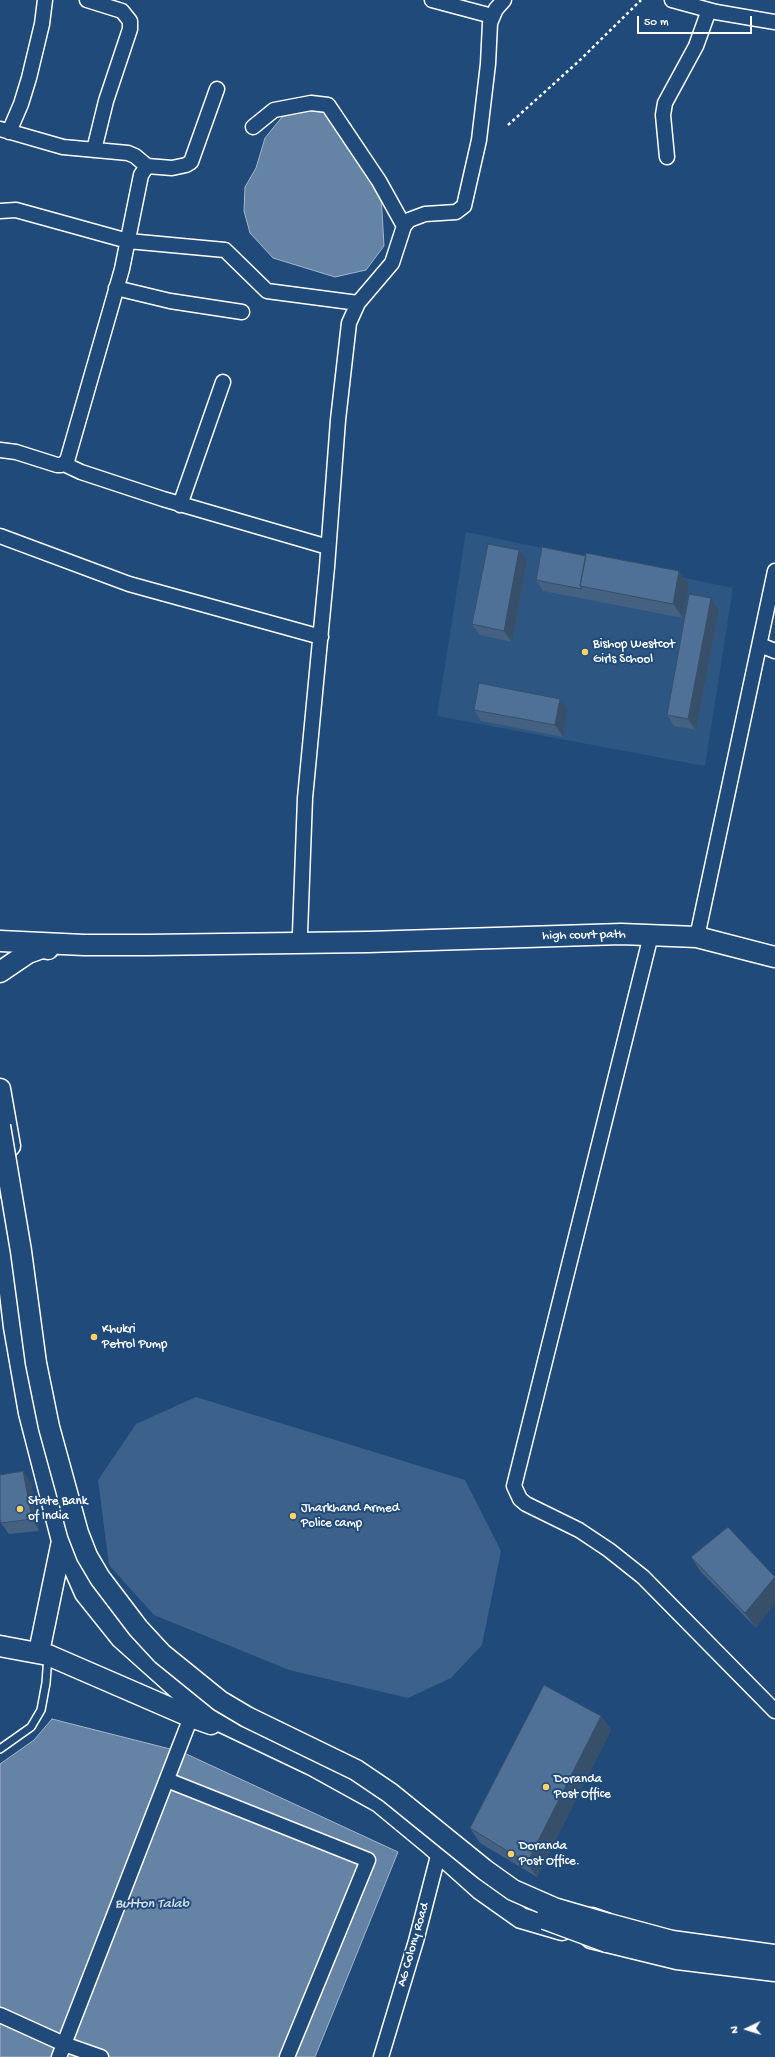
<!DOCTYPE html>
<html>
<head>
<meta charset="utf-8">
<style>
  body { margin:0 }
  #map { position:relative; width:775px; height:2057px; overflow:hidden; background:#1f4a7a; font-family:"Gochi Hand",sans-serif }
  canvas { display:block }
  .north { position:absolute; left:727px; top:2009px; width:40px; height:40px; -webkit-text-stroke:3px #1f4a7a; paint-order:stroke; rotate:266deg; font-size:11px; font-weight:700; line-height:16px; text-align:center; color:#fff }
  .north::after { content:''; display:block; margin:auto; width:14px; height:18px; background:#fff; clip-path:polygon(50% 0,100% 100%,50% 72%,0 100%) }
  .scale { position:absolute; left:637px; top:16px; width:115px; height:18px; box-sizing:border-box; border:2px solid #fff; border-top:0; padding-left:5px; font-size:12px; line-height:14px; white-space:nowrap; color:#fff; -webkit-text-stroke:3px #1f4a7a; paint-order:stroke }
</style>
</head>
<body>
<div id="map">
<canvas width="775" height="2057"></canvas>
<div class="north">N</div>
<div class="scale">50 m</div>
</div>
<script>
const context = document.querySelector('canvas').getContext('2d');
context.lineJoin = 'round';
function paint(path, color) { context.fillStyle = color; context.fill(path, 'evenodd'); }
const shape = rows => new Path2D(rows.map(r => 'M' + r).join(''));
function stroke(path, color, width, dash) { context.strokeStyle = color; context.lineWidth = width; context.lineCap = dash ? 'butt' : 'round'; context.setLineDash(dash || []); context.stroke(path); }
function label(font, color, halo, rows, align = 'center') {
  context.font = font + ' "Gochi Hand",sans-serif'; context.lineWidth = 4; context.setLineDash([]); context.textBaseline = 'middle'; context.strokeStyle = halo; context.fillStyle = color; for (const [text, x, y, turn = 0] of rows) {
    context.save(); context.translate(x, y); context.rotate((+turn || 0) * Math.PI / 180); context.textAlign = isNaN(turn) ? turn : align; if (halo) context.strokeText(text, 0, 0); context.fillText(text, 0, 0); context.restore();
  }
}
const built = shape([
  [466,532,733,588,705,766,437,716]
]);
const green = shape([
  [196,1397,465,1480,501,1551,482,1645,451,1678,408,1698,289,1670,154,1615,109,1565,98,1480,136,1424]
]);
const water = shape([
  [310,106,330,109,350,123,367,157,381,194,384,246,366,270,335,277,273,258,250,233,244,211,245,187,256,168,265,138,282,117,310,106],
  [52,1719,182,1752,398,1852,315,2057,0,2057,0,1764,34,1740,52,1719]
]);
const path = shape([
  [508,125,579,61,641,0]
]);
const lane = shape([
  [0,1749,31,1727,41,1710,46,1683,48,1656]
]);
const street = shape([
  [87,0,122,11,130,21,130,29,106,101,94,150],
  [432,0,492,16],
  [672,0,716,12,775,22],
  [253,127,274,110,311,103,328,105,379,181,404,226],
  [0,129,63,147,128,153,135,156,147,166],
  [9,132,21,104,29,78,42,24,45,0],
  [667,157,663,115,665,103,696,46,709,10],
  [0,211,16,210,128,241,225,250,267,291,358,303],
  [116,288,170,301,242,312],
  [0,450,16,452,57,465,61,465,67,461,122,269,141,175,147,166,172,168,186,165,191,162,217,89],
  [64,464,81,472,163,499,328,547],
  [180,505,223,382],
  [0,536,129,584,321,637],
  [760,645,775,651],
  [300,933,305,798,327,567,338,420,349,323,358,303,392,263,404,226,409,220,425,214,456,212,464,206,479,140,488,64,490,23,496,9,504,0],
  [651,935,514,1486,520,1499,526,1504,579,1530,609,1550,643,1577,775,1711],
  [697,937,775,571],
  [167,1780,368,1860,287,2057],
  [0,2015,64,2044,101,2057],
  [59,2057,191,1717],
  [381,2057,416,1941,439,1852,443,1847]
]);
const secondary = shape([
  [0,941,84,945,148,945,368,942,621,934,697,937,775,957],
  [0,972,28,953,42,948,48,949],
  [0,1089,10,1146],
  [0,1208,14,1327,29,1413,62,1541,85,1593,121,1638,207,1715,312,1765,379,1802,431,1845,480,1889,521,1918,562,1930],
  [0,1646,48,1655,191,1717,211,1724],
  [39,1652,62,1541],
  [592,1918,609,1924,672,1941,775,1955],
  [591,1938,677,1959,775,1971]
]);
const secondaryBridge = shape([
  [0,1126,21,1251,36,1363,49,1427,78,1533,87,1556,100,1578,138,1628,162,1654,220,1701,247,1717,356,1770,390,1793,485,1870,513,1890,554,1908,609,1924],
  [545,1919,607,1942]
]);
const wall = shape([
  [527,561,512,642,480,635,472,624],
  [536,580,689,585,683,618,543,591],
  [711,598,719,610,696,730,674,726,667,715],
  [474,710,568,710,563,737,481,721],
  [23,1471,31,1483,39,1531,9,1534,1,1523],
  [728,1527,756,1628,701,1572,691,1557],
  [601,1716,611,1730,537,1877,480,1843,470,1828]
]);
const shadedWall = shape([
  [519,550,527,561,512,642,504,631],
  [679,571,689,585,683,618,673,604],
  [711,598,719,610,696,730,688,719],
  [560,699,568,710,563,737,555,725],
  [23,1471,31,1483,39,1531,32,1519],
  [775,1577,775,1603,756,1628,745,1613],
  [601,1716,611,1730,537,1877,527,1863]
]);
const building = shape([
  [488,544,519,550,504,631,472,624,488,544],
  [542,547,586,556,580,586,582,589,536,580,542,547],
  [586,553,679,571,673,604,580,586,586,553],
  [689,594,711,598,688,719,667,715,689,594],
  [479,683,560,699,555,725,474,710,479,683],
  [23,1471,32,1519,1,1523,0,1519,0,1475,23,1471],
  [728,1527,775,1577,745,1613,691,1557,728,1527],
  [544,1685,601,1716,527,1863,470,1828,544,1685]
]);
const markers = [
  [585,652,4,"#ffd166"],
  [94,1337,4,"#ffd166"],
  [20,1509,4,"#ffd166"],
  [293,1516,4,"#ffd166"],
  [546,1787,4,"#ffd166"],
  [511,1854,4,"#ffd166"]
];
const poiNames = [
  ["Bishop Westcot",593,645],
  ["Girls School",593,660],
  ["Khukri",102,1330],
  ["Petrol Pump",102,1345],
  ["State Bank",28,1502],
  ["of India",28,1517],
  ["Jharkhand Armed",301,1509],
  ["Police camp",301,1524],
  ["Doranda",554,1780],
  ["Post Office",554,1795],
  ["Doranda",519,1847],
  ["Post Office.",519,1862]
];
const streetNames = [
  ["high court path",584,936,-1],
  ["AG Colony Road",414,1945,-74]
];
const waterNames = [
  ["Button Talab",152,1905]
];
paint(built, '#2e5683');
paint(green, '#3c618b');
paint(water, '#6583a4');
stroke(water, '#a3b5c8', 1);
stroke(lane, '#fff', 10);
stroke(street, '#fff', 17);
stroke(secondary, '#fff', 23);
stroke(path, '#fff', 2.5, [3, 3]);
stroke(lane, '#1f4a7a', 7);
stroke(street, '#1f4a7a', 14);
stroke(secondary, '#1f4a7a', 20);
stroke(secondaryBridge, '#fff', 23, []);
stroke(secondaryBridge, '#1f4a7a', 20);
paint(wall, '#456182');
paint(shadedWall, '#384f6a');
paint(building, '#507197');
stroke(building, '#384f6a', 1);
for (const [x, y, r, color] of markers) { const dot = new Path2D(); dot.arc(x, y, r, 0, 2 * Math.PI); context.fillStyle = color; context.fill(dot); stroke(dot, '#1f4a7a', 1.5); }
label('13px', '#fff', '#1f4a7a', poiNames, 'left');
label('13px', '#fff', '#1f4a7a', streetNames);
label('italic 14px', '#d8e0e8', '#1f4a7a', waterNames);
</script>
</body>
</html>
